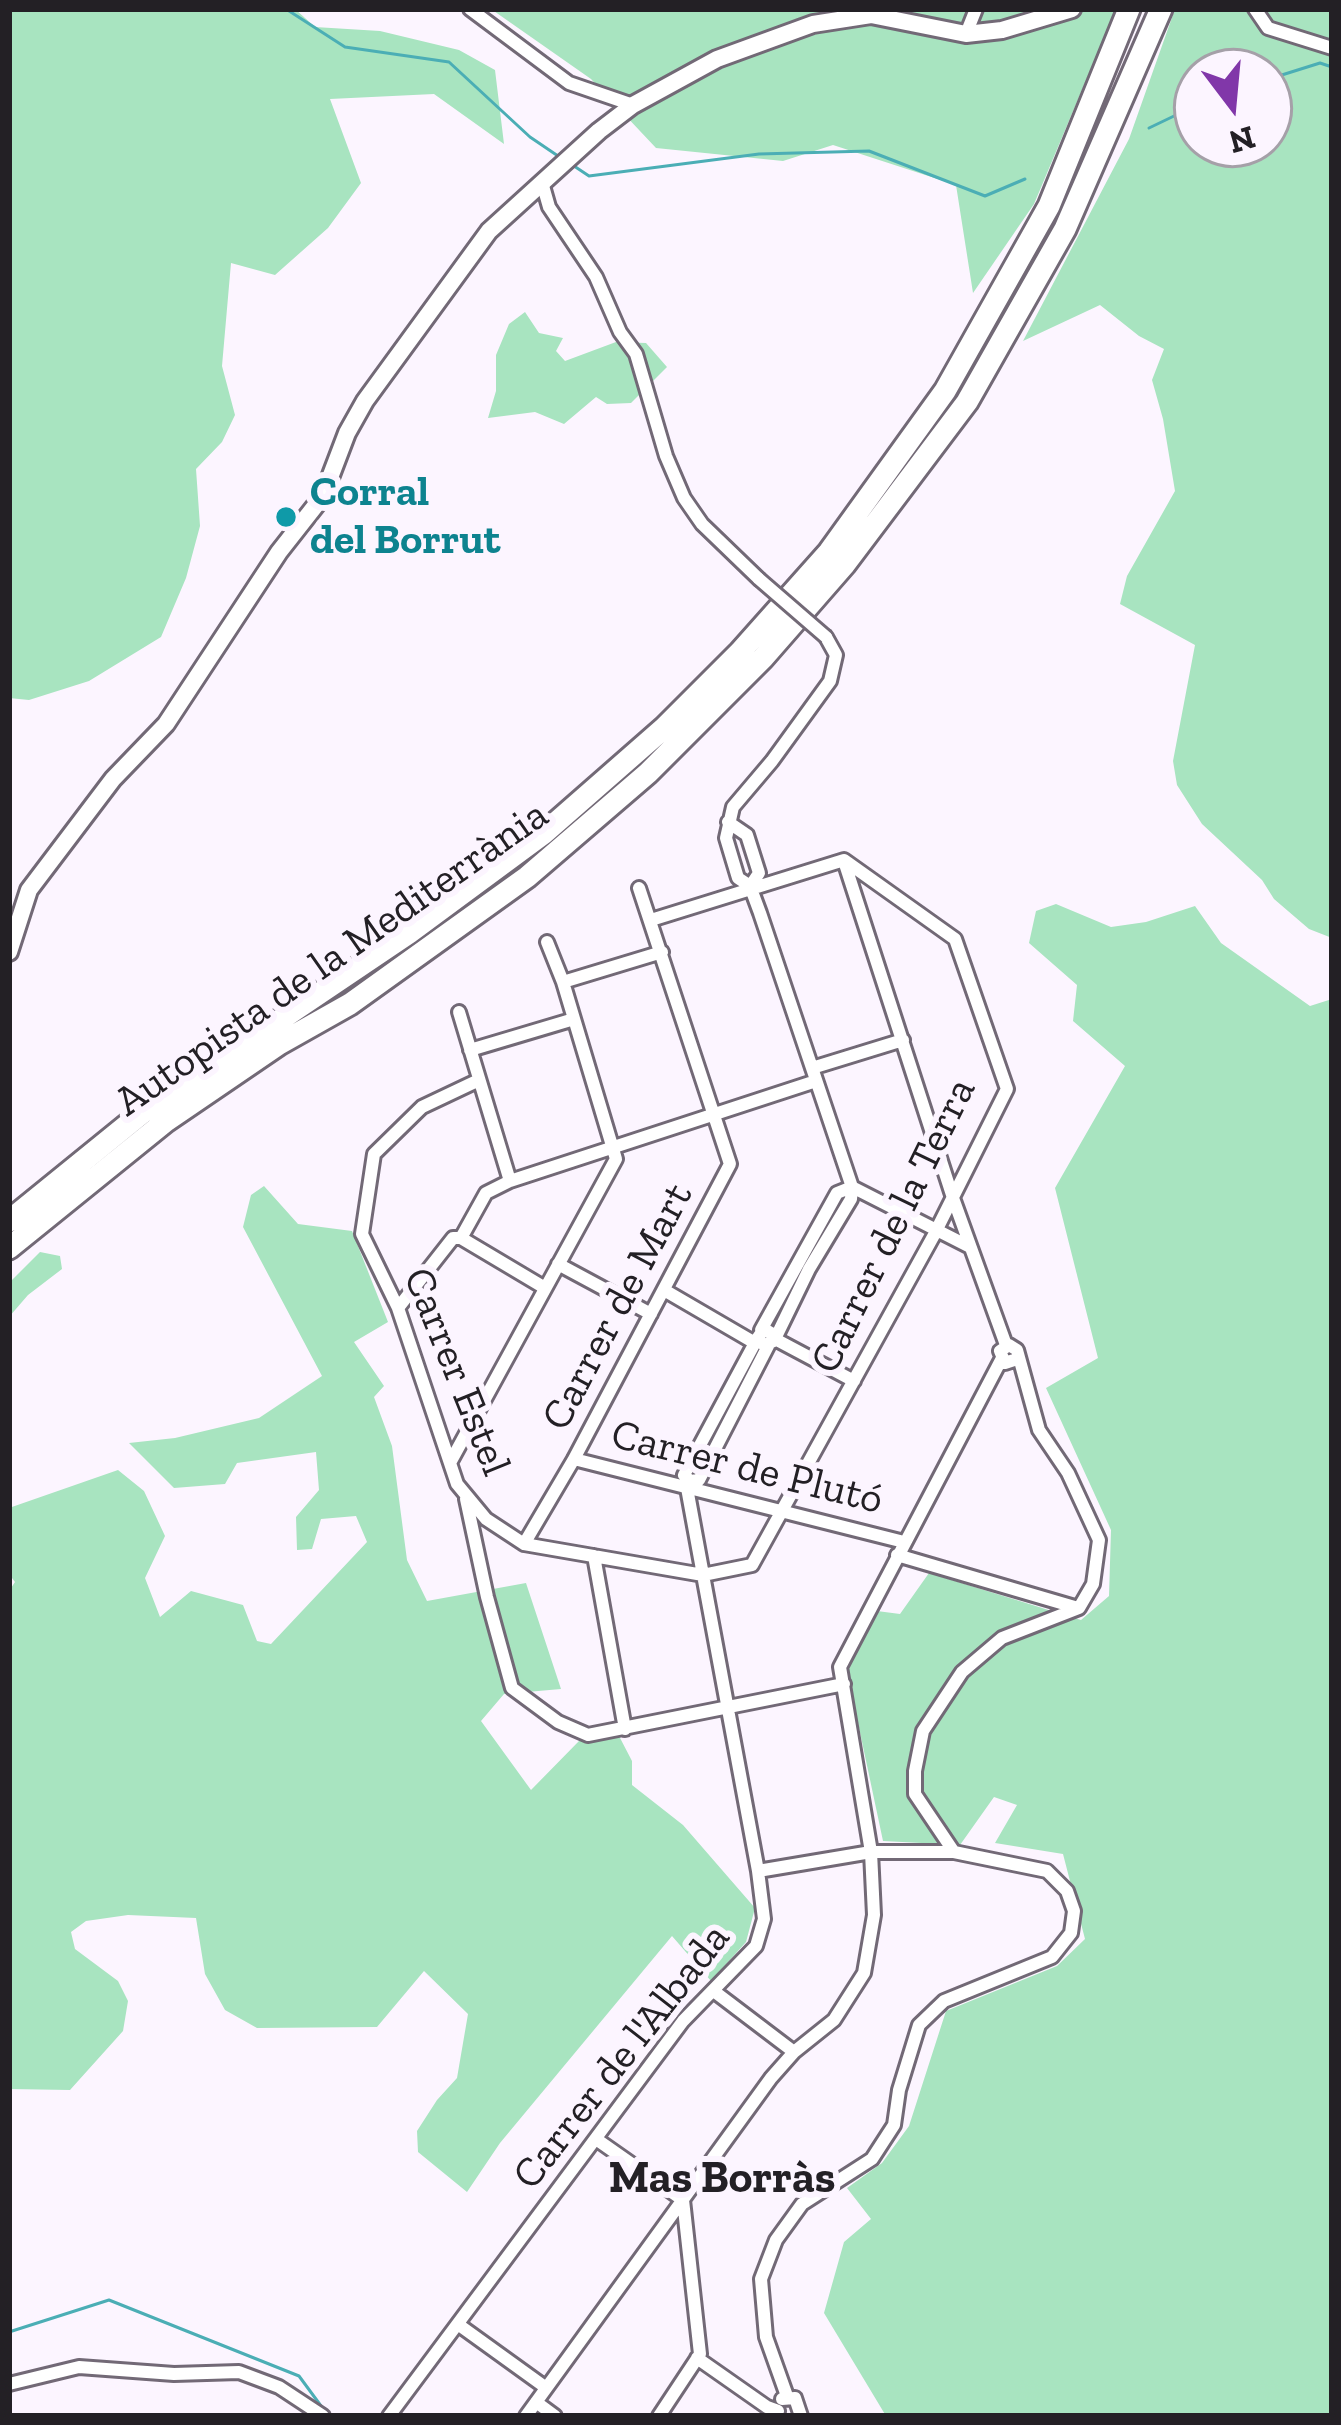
<!DOCTYPE html>
<html>
<head>
<meta charset="utf-8">
<style>
  body { margin:0 }
  #map { position:relative; width:1341px; height:2425px; overflow:hidden; background:#fcf5ff; font-family:"Zilla Slab",serif }
  canvas { display:block }
  .frame { position:absolute; inset:0; border:12px solid #232025; pointer-events:none }
  .north { position:absolute; left:1173px; top:48px; width:120px; height:120px; box-sizing:border-box; background:#fcf5ff; border:3px solid #a5a0a8; border-radius:50%; rotate:164deg; font-size:33px; font-weight:700; line-height:48px; text-align:center; color:#232025 }
  .north::after { content:''; display:block; margin:auto; width:42px; height:54px; background:#8137a9; clip-path:polygon(50% 0,100% 100%,50% 72%,0 100%) }
</style>
</head>
<body>
<div id="map">
<canvas width="1341" height="2425"></canvas>
<div class="frame"></div>
<div class="north">N</div>
</div>
<script>
const context = document.querySelector('canvas').getContext('2d');
context.lineJoin = 'round';
function paint(path, color) { context.fillStyle = color; context.fill(path, 'evenodd'); }
const shape = rows => new Path2D(rows.map(r => 'M' + r).join(''));
function stroke(path, color, width, dash) { context.strokeStyle = color; context.lineWidth = width; context.lineCap = dash ? 'butt' : 'round'; context.setLineDash(dash || []); context.stroke(path); }
function label(font, color, halo, rows, align = 'center') {
  context.font = font + ' "Zilla Slab",serif'; context.lineWidth = 12; context.setLineDash([]); context.textBaseline = 'middle'; context.strokeStyle = halo; context.fillStyle = color; for (const [text, x, y, turn = 0] of rows) {
    context.save(); context.translate(x, y); context.rotate((+turn || 0) * Math.PI / 180); context.textAlign = isNaN(turn) ? turn : align; if (halo) context.strokeText(text, 0, 0); context.fillText(text, 0, 0); context.restore();
  }
}
const green = shape([
  [9,9,295,9,315,27,380,31,459,50,495,70,504,144,434,94,330,99,361,183,328,228,275,275,231,263,222,366,235,415,222,442,196,469,200,526,186,578,161,637,89,681,29,700,9,698],
  [491,9,1116,9,1034,204,973,293,956,185,833,145,783,161,656,148,591,79],
  [1175,9,1332,9,1332,938,1309,929,1274,899,1262,880,1202,824,1177,785,1173,761,1195,645,1120,604,1127,576,1175,491,1163,419,1152,380,1164,349,1139,336,1100,305,1023,341,1129,139],
  [1197,72,1269,72,1269,144,1197,144],
  [525,312,539,333,563,338,556,351,565,361,616,342,646,343,667,367,631,403,607,404,596,397,564,424,535,412,488,418,496,391,496,355,509,324],
  [1056,904,1111,927,1146,922,1195,906,1221,943,1310,1006,1332,999,1332,2416,886,2416,824,2313,844,2242,871,2219,847,2188,882,2163,909,2126,946,2011,1057,1966,1085,1939,1063,1854,995,1843,1017,1805,994,1797,960,1845,883,1841,847,1671,877,1611,900,1614,929,1573,1081,1620,1109,1596,1111,1530,1046,1388,1098,1358,1055,1188,1125,1066,1073,1021,1077,985,1029,943,1036,911],
  [264,1186,298,1224,352,1231,388,1322,354,1342,384,1386,374,1397,392,1446,407,1560,427,1601,526,1583,561,1689,504,1694,481,1721,531,1790,579,1741,619,1736,632,1761,632,1785,683,1825,755,1908,746,1942,711,1981,672,1936,500,2143,467,2192,418,2152,417,2131,437,2100,457,2078,468,2014,424,1971,377,2027,257,2028,225,2010,205,1974,196,1918,128,1915,86,1921,71,1932,75,1949,118,1981,128,2001,123,2031,70,2090,9,2089,9,1591,15,1582,9,1574,9,1508,118,1470,144,1491,165,1536,145,1578,160,1617,191,1591,243,1605,257,1641,271,1644,367,1542,356,1516,321,1519,312,1549,297,1550,296,1517,319,1490,316,1452,237,1463,225,1484,174,1488,129,1443,175,1438,259,1418,322,1376,243,1227,251,1195],
  [40,1252,60,1256,62,1269,28,1295,9,1317,9,1283]
]);
const stream = shape([
  [286,9,345,47,449,62,530,137,561,158],
  [1269,79,1320,63,1332,67],
  [1149,128,1197,105],
  [574,166,589,176,759,154,869,151,985,196,1025,179],
  [9,2332,109,2300,299,2376,324,2410]
]);
const street = shape([
  [470,9,569,83,633,105],
  [1255,9,1268,28,1332,48],
  [966,34,976,9],
  [543,186,549,207,596,277,620,332,636,354,666,456,684,498,702,524,759,579],
  [826,637,836,655,830,681,772,761,733,807,726,838,738,878,750,886,760,913,852,1187,970,1247],
  [728,822,747,835,759,873,751,885],
  [844,861,953,1198,1006,1345],
  [563,982,662,952],
  [470,1050,574,1019],
  [812,1068,903,1040],
  [479,1080,422,1107,374,1154,362,1234,398,1308,457,1484,486,1519,524,1544,703,1575,752,1565,934,1235,1007,1089,955,939,844,860,651,920],
  [510,1181,816,1081],
  [461,1238,545,1288],
  [558,1264,651,1314],
  [664,1290,755,1343],
  [398,1308,453,1238,461,1238,486,1193,510,1181,459,1012],
  [761,1330,837,1193,852,1187],
  [774,1335,764,1329,757,1339,764,1345,774,1341,809,1269,851,1199,852,1187],
  [775,1339,854,1381],
  [574,1459,904,1542],
  [451,1461,616,1159,563,982,547,942],
  [690,1481,699,1480,768,1346],
  [466,1499,487,1597,512,1688,558,1722,588,1735,844,1684],
  [524,1544,574,1459,730,1164,639,888],
  [897,1555,1078,1608],
  [594,1556,625,1729],
  [758,1871,871,1852,954,1852],
  [715,1992,794,2052],
  [596,2139,683,2200,700,2354,659,2416],
  [459,2325,545,2387],
  [697,2358,767,2407,778,2411],
  [9,2384,79,2367,174,2374,239,2372,279,2387,323,2416],
  [787,2396,766,2337,761,2279,776,2240,802,2204,872,2159,894,2125,899,2090,919,2025,944,2001,1052,1957,1071,1933,1074,1911,1067,1891,1047,1871,954,1852,915,1794,915,1771,923,1731,962,1672,1002,1638,1079,1608,1093,1584,1099,1540,1068,1473,1039,1430,1017,1350,1009,1345,1000,1351,1005,1363,1017,1359],
  [782,2399,795,2398,801,2416],
  [536,2402,555,2416],
  [389,2416,683,2021,756,1946,764,1919,758,1871,703,1575,687,1488,690,1481,684,1475,757,1339],
  [526,2416,771,2078,794,2052,834,2020,864,1973,874,1915,871,1852,840,1667,1001,1360]
]);
const secondary = shape([
  [9,952,29,890,113,779,166,724,279,552,323,496,347,433,365,401,489,231,599,131,633,105,717,59,813,24,871,15,966,34,1002,30,1072,9]
]);
const highway = shape([
  [9,1221,142,1113,409,933,543,834,664,728,740,652,829,552,945,391,1049,206,1129,9],
  [9,1248,166,1121,279,1044,350,1004,527,877,648,773,763,658,845,564,967,402,1065,229,1161,9]
]);
const streetBridge = shape([
  [759,579,826,637]
]);
const markers = [
  [286,517,12,"#0f9aa8"]
];
const cultureNames = [
  ["Corral",310,493],
  ["del Borrut",310,541]
];
const streetNames = [
  ["Autopista de la Mediterrània",332,959,-35],
  ["Carrer de la Terra",894,1226,-64],
  ["Carrer de Mart",618,1307,-62],
  ["Carrer Estel",456,1372,68],
  ["Carrer de Plutó",747,1468,14],
  ["Carrer de l'Albada",622,2057,-52]
];
const neighbourhoodNames = [
  ["Mas Borràs",722,2179]
];
paint(green, '#a8e4c0');
stroke(stream, '#4baeb5', 3);
stroke(street, '#726976', 18);
stroke(secondary, '#726976', 22);
stroke(highway, '#726976', 27);
stroke(street, '#fff', 12);
stroke(secondary, '#fff', 16);
stroke(highway, '#fff', 21);
stroke(streetBridge, '#726976', 18, []);
stroke(streetBridge, '#fff', 12);
for (const [x, y, r, color] of markers) { const dot = new Path2D(); dot.arc(x, y, r, 0, 2 * Math.PI); context.fillStyle = color; context.fill(dot); stroke(dot, '#fcf5ff', 4.5); }
label('bold 42px', '#0d838f', '#fcf5ff', cultureNames, 'left');
label('42px', '#232025', '#fcf5ff', streetNames);
label('bold 45px', '#232025', '#fcf5ff', neighbourhoodNames);
</script>
</body>
</html>
